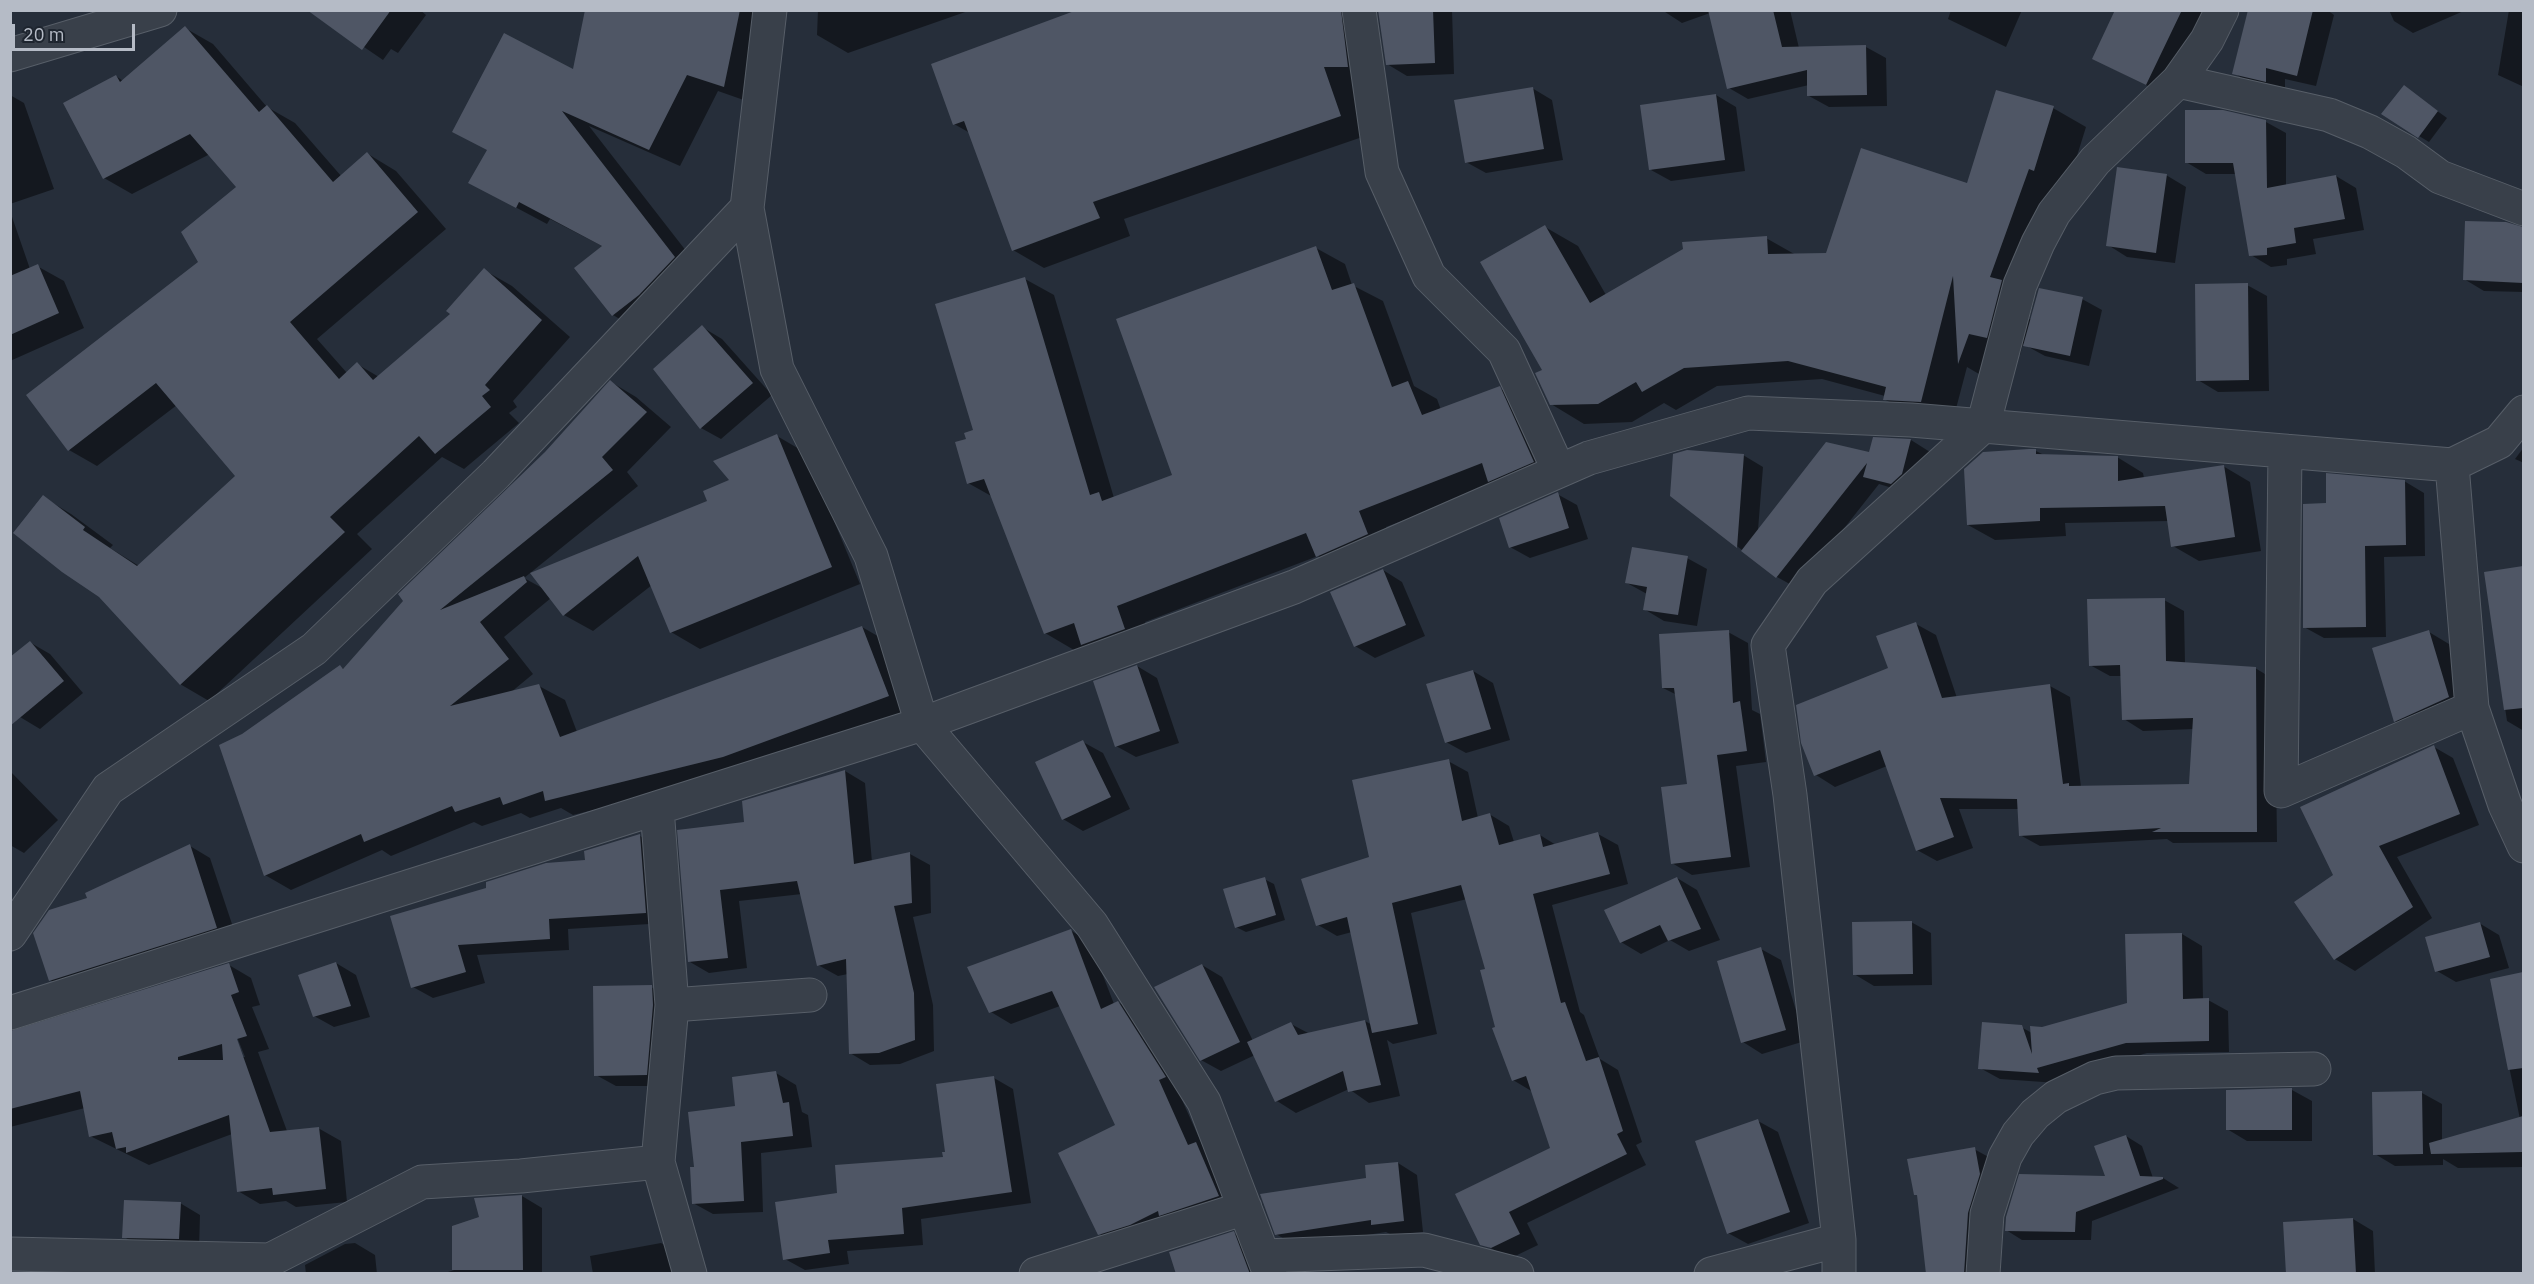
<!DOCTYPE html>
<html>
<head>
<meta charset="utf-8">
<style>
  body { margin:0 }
  #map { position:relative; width:2534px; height:1284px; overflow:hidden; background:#262e3a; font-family:"IBM Plex Sans",sans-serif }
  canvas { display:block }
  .frame { position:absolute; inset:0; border:12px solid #b5bbc6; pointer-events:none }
  .scale { position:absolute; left:12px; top:24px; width:123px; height:27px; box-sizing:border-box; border:3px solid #b5bbc6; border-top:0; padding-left:8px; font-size:18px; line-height:21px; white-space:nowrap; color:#b5bbc6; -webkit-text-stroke:4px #1e252f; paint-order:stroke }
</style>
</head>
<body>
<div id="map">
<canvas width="2534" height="1284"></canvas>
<div class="frame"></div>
<div class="scale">20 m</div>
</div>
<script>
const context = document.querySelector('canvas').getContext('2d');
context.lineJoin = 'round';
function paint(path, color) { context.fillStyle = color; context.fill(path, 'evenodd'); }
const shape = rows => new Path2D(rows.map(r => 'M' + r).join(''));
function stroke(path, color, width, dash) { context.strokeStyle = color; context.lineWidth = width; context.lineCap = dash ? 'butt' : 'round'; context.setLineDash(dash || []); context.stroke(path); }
const shadow = shape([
  [310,10,420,10,426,15,398,53,391,49,383,60],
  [586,10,774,10,755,104,718,91,680,166,589,126,704,274,643,333,613,315,604,247,550,219,547,224,470,183,574,71],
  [818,10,971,10,848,53,817,35],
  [1084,10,1349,10,1371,134,1124,219,1130,236,1044,268,1013,250,970,133,954,124],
  [1380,10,1452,10,1454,74,1407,76,1387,64],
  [1662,10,1790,10,1799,48,1866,47,1886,58,1887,106,1829,107,1809,96,1809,85,1748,99,1729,88,1710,13,1682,23],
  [1951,10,2022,10,2006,47,1948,19],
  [2117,10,2207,10,2166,95,2094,59],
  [2249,10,2327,10,2334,15,2316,86,2285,79,2285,92,2254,85,2234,73],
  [2389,10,2466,10,2413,33,2394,21],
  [2509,10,2524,10,2524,87,2498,75],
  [185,28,213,44,267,107,295,123,342,177,368,154,396,171,446,229,317,339,347,373,357,364,379,377,452,314,484,270,512,286,570,337,513,401,517,407,509,413,519,423,464,469,442,457,357,534,372,549,209,701,180,684,100,596,43,497,71,514,113,545,110,548,139,566,237,476,177,405,97,466,69,450,200,263,239,188,210,154,132,194,104,178,116,76,123,81],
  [2404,87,2447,118,2429,142,2419,136],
  [1532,88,1552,100,1563,160,1486,173,1466,162],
  [10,95,24,103,54,189,10,204],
  [1716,95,1736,107,1745,171,1671,181,1651,170],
  [2053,108,2086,127,2067,188,2023,294,2034,300,2029,319,2032,320,2082,299,2102,310,2089,366,2045,356,2023,344,2020,355,2002,352,1991,381,1967,367,1953,420,1917,418,1884,399,1885,396,1822,379,1717,386,1676,410,1664,403,1632,422,1584,424,1551,404,1545,371,1545,227,1578,246,1606,295,1766,238,1796,255,1827,255,1968,185],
  [2266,122,2286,133,2286,186,2336,176,2356,188,2364,230,2313,239,2316,254,2287,259,2287,265,2271,267,2251,255,2236,174,2206,174,2186,162],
  [2166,175,2186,187,2175,263,2127,257,2108,245],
  [10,211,30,269,37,266,64,281,84,328,10,361],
  [2506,224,2524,228,2524,292,2484,291,2464,279],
  [1316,248,1345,264,1352,285,1383,301,1414,386,1437,399,1441,410,1499,388,1528,404,1562,478,1496,485,1386,527,1396,550,1346,572,1318,556,1145,622,1153,645,1111,661,1085,646,1074,650,1045,633,993,497,968,483,967,440,975,431,1025,279,1054,295,1114,498,1174,476],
  [2247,285,2267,296,2269,391,2218,392,2198,380],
  [702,327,722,339,772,395,721,439,701,428],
  [611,382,636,397,671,427,627,472,638,486,524,578,544,589,709,502,777,436,806,453,860,584,700,649,671,632,652,585,593,631,564,615,551,598,504,637,533,674,510,693,539,686,565,700,577,732,862,627,888,642,914,710,750,771,573,815,561,808,530,818,521,813,482,826,474,822,391,856,382,850,291,890,265,875,242,736,340,667,344,669],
  [1911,440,1930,452,1912,494,1879,484,1797,588,1777,577,1672,496,1743,455,1763,467,1758,530,1870,454],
  [2524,447,2524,463,2515,459],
  [2036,451,2044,455,2117,457,2143,473,2144,478,2223,466,2250,482,2261,551,2199,561,2173,546,2169,521,2065,523,2066,536,1995,540,1968,525],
  [2404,481,2424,493,2425,556,2384,557,2386,637,2324,638,2304,627,2328,505],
  [1557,494,1577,505,1588,539,1530,558,1510,547],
  [1687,558,1707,569,1697,626,1664,621,1644,609,1647,594,1627,583],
  [2524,568,2524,731,2507,721,2485,573],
  [1383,570,1402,582,1425,636,1375,658,1355,646],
  [2164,600,2184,611,2185,664,2255,668,2275,680,2277,842,2173,843,2167,839,2040,846,2020,835,2019,809,1959,809,1973,848,1937,861,1917,850,1887,766,1835,787,1816,775,1890,669,1916,624,1936,635,1957,698,2050,686,2070,697,2081,787,2190,786,2194,729,2143,731,2124,719,2122,676,2110,676,2090,665],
  [1728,632,1748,643,1752,710,1760,714,1766,762,1736,766,1750,867,1692,875,1672,863,1689,785,1677,695,1663,688],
  [2429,632,2449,644,2469,709,2415,732,2395,721],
  [31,643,50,654,83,693,40,729,20,717],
  [1137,666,1157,678,1179,743,1136,757,1116,746],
  [1473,671,1493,683,1510,740,1466,753,1446,742],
  [1083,742,1103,753,1130,809,1083,831,1063,819],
  [2434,747,2453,758,2479,825,2397,857,2432,918,2355,971,2335,959,2296,902,2335,875],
  [1448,761,1468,772,1478,818,1489,814,1509,826,1514,842,1540,835,1556,845,1598,834,1618,845,1628,884,1552,905,1580,1012,1584,1015,1600,1059,1618,1070,1642,1142,1636,1145,1646,1165,1527,1223,1538,1245,1511,1258,1482,1244,1552,1149,1533,1092,1513,1080,1497,1028,1487,970,1467,899,1411,913,1437,1034,1393,1044,1387,1040,1400,1096,1369,1103,1349,1089,1296,1113,1277,1101,1255,1055,1221,1071,1201,1060,1202,965,1222,977,1253,1041,1291,1024,1310,1034,1365,1021,1372,1025,1352,932,1337,936,1318,925],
  [10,771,58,820,24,853,10,845],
  [845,771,865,783,872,862,910,854,930,865,931,913,913,917,933,1005,934,1051,900,1064,870,1065,850,1053,848,974,838,976,818,965,802,894,739,901,747,968,709,973,690,962,746,823],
  [640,836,660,847,666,923,568,929,569,950,477,955,485,983,433,998,413,987,488,889,586,862],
  [190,846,210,858,237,939,70,991,50,980,89,899],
  [1677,878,1697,890,1720,940,1689,951,1670,940,1641,954,1621,942],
  [1264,879,1274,884,1285,920,1246,932,1236,927],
  [1911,922,1931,933,1932,985,1874,986,1854,974],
  [2479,923,2499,935,2509,968,2456,982,2437,971],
  [1070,930,1090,942,1114,1004,1118,1002,1138,1014,1178,1091,1204,1149,1215,1155,1238,1208,1120,1245,1100,1234,1117,1125,1060,1006,1011,1024,991,1012],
  [2182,934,2202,946,2203,1000,2208,1000,2228,1011,2229,1052,2147,1053,2056,1079,2058,1083,2000,1079,1980,1068,2021,1027,2032,1033,2128,1004],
  [1761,949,1781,960,1805,1041,1762,1054,1743,1042],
  [336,963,356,975,370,1017,334,1027,314,1016],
  [229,965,251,978,260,1005,252,1007,269,1049,258,1052,287,1131,318,1128,341,1141,347,1202,296,1207,286,1201,260,1204,238,1191,232,1134,149,1165,90,1136,85,1108,10,1127,10,1033],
  [235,1032,245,1057,241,1057,233,1033],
  [2524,973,2524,1167,2458,1168,2443,1159,2443,1165,2395,1166,2375,1154,2422,1093,2442,1104,2442,1141,2520,1119,2491,980],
  [651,987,671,998,667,1086,616,1086,596,1075],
  [776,1073,796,1085,802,1112,808,1115,812,1147,761,1153,763,1212,713,1214,693,1203,696,1168,737,1108],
  [994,1078,1013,1089,1031,1203,921,1219,923,1245,847,1251,849,1264,805,1270,785,1259,838,1195,944,1159],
  [2292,1090,2312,1101,2312,1141,2247,1141,2227,1129,2227,1091],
  [1758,1121,1778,1132,1809,1223,1748,1244,1728,1233],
  [2126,1136,2142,1146,2153,1178,2163,1178,2179,1188,2092,1221,2091,1240,2022,1240,2006,1230,2107,1177],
  [1974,1149,1994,1160,1984,1274,1928,1274,1919,1196,1916,1194],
  [1398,1163,1417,1175,1423,1232,1392,1235,1386,1232,1296,1246,1276,1234],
  [522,1196,542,1208,542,1274,442,1274,454,1270,481,1218],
  [180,1203,200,1215,199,1250,144,1248,124,1237],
  [2353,1219,2373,1231,2375,1274,2288,1274],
  [1233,1233,1253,1244,1265,1274,1177,1274],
  [355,1243,375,1255,377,1274,306,1274,305,1265,345,1244],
  [661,1243,681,1254,685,1274,593,1274,590,1256]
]);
const building = shape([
  [307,10,391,10,362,50],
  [585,10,740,10,724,87,687,75,649,150,562,111,675,257,639,295,612,316,574,268,602,246,519,202,516,208,468,183,487,150,452,132,504,33,573,69],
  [1077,10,1341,10,1348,67,1324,67,1341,116,1093,202,1100,218,1012,251,964,121,953,125,931,64],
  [1378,10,1433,10,1435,63,1386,65],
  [1708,10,1773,10,1782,47,1866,45,1867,95,1807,96,1807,70,1727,89],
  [2115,10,2182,10,2146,85,2092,59],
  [2248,10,2313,10,2297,76,2266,68,2266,82,2232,74],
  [185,26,259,112,267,105,333,182,367,152,418,212,290,322,339,379,357,362,373,380,450,314,446,311,484,268,542,320,485,385,490,390,482,396,491,407,435,454,419,436,330,517,345,532,180,685,99,597,62,572,13,533,43,495,85,527,83,530,137,566,235,476,156,383,68,451,26,395,198,262,181,232,236,187,190,134,103,179,63,103,116,75,120,82],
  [2404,85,2438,111,2418,138,2381,114],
  [1533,87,1544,149,1465,163,1454,100],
  [1996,90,2054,106,2034,171,2029,169,1990,277,2002,280,1987,338,1969,334,1958,364,1953,276,1921,402,1883,400,1886,387,1788,361,1684,368,1642,392,1636,382,1598,404,1550,405,1535,373,1542,370,1480,262,1545,225,1590,303,1683,249,1682,242,1767,236,1768,254,1826,253,1861,148,1967,183],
  [1716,94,1725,160,1649,170,1640,105],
  [2185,110,2223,110,2266,120,2267,188,2336,175,2345,219,2294,228,2296,243,2267,248,2267,255,2249,256,2233,163,2185,163],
  [2117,167,2167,174,2156,253,2106,246],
  [2465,221,2506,222,2523,227,2523,283,2463,280],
  [1316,246,1332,290,1354,283,1392,387,1408,381,1422,415,1500,386,1534,462,1488,482,1482,463,1359,511,1368,534,1316,557,1306,533,1117,606,1125,629,1081,645,1074,623,1044,634,984,479,967,484,955,442,966,439,964,433,973,430,935,304,1025,277,1090,495,1099,492,1102,501,1172,475,1116,319],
  [38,264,59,313,10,335,10,276],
  [2248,283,2249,380,2196,381,2195,284],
  [2039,288,2083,297,2070,356,2023,346],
  [702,325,753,383,700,429,653,369],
  [610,380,647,412,602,457,613,470,440,610,524,576,527,582,480,622,509,659,450,706,539,684,560,737,862,626,889,696,723,757,545,801,543,791,503,805,500,797,455,812,452,806,364,842,361,834,264,876,219,745,242,734,340,665,343,669,403,601,398,594,545,452],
  [777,434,832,567,670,633,638,556,563,616,530,573,707,501,703,491,729,480,713,461],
  [1873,437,1911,439,1902,474,1891,484,1863,477,1867,463,1776,578,1741,551,1826,442,1869,452],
  [2029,449,2036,449,2036,454,2118,456,2118,481,2224,465,2235,537,2171,547,2165,506,2040,508,2040,521,1967,525,1964,469,1983,452],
  [1687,450,1744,454,1737,548,1670,496,1673,454],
  [2326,473,2405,480,2406,545,2365,546,2366,627,2303,628,2303,504,2326,503],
  [1558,492,1569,528,1509,548,1499,518],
  [1632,547,1688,556,1678,615,1643,610,1647,587,1625,583],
  [2523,566,2523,708,2504,710,2484,572],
  [1383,569,1406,625,1354,647,1330,592],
  [2165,598,2166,661,2256,667,2257,832,2152,832,2161,828,2019,836,2017,799,1940,798,1954,837,1916,851,1880,750,1814,776,1801,743,1796,705,1888,668,1876,636,1916,622,1942,698,2050,684,2063,784,2069,783,2069,786,2189,784,2193,718,2122,720,2120,665,2089,666,2087,599],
  [1729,630,1733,703,1740,701,1747,751,1717,755,1731,857,1671,864,1661,787,1687,784,1674,688,1662,688,1659,634],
  [2429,630,2449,697,2394,722,2372,648],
  [30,641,64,681,10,726,10,657],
  [1137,665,1160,731,1115,747,1093,681],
  [1473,670,1491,729,1445,743,1426,684],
  [1083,740,1111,797,1062,820,1035,762],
  [2434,745,2460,814,2379,846,2413,907,2334,960,2294,902,2333,875,2300,807],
  [1449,759,1462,821,1490,813,1499,845,1540,834,1543,847,1598,832,1610,874,1533,894,1561,1003,1565,1002,1586,1061,1599,1057,1623,1131,1617,1134,1627,1154,1509,1212,1520,1234,1491,1248,1480,1245,1455,1194,1550,1148,1526,1076,1512,1081,1492,1028,1495,1027,1480,970,1485,969,1461,885,1392,903,1418,1024,1372,1033,1347,917,1316,926,1301,879,1369,857,1352,780],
  [845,770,854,864,910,852,912,903,894,906,914,993,915,1040,879,1053,849,1054,846,959,817,966,797,881,720,890,728,958,688,962,677,830,744,822,742,801],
  [640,834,646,913,549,919,550,939,458,945,466,972,411,988,390,916,486,888,486,882,546,863,585,860,584,851],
  [190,844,217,928,49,981,33,933,49,910,87,898,85,893],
  [1265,877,1276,915,1235,928,1223,889],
  [1677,877,1701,929,1668,941,1660,925,1620,943,1604,910],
  [1912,921,1913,974,1853,975,1852,922],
  [2480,922,2490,957,2435,972,2425,937],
  [1071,929,1101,1009,1118,1001,1166,1077,1159,1080,1188,1145,1196,1142,1219,1196,1159,1216,1158,1211,1130,1225,1098,1235,1058,1153,1115,1125,1052,991,989,1013,967,967],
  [2182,933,2183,999,2209,998,2209,1041,2126,1043,2037,1068,2039,1073,1978,1069,1982,1022,2022,1025,2032,1054,2030,1026,2042,1027,2127,1003,2125,934],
  [1761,947,1786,1030,1741,1043,1717,961],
  [336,962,351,1006,313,1017,298,975],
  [229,963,239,992,231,995,247,1036,237,1039,270,1132,319,1127,326,1189,273,1195,272,1188,237,1192,229,1115,126,1153,126,1147,116,1149,112,1132,89,1137,80,1091,10,1109,10,1031],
  [222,1044,223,1060,178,1060,178,1057],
  [1202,964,1240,1042,1200,1061,1154,987],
  [2523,972,2523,1068,2508,1070,2490,979],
  [652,985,653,1005,647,1075,594,1076,593,986],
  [1365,1020,1381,1085,1348,1092,1343,1071,1275,1102,1247,1042,1291,1022,1298,1035],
  [776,1071,783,1103,789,1102,793,1136,741,1142,744,1201,692,1204,690,1167,694,1167,688,1112,735,1106,732,1077],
  [994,1076,1012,1192,902,1208,904,1234,828,1240,830,1253,783,1260,775,1202,837,1193,835,1165,943,1157,942,1152,945,1152,936,1084],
  [2292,1088,2292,1130,2226,1130,2226,1090],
  [2422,1091,2423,1154,2373,1155,2372,1092],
  [2523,1116,2523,1152,2431,1154,2429,1143],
  [1758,1119,1790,1212,1727,1234,1695,1141],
  [2126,1135,2140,1176,2163,1177,2163,1179,2076,1212,2075,1232,2005,1231,2006,1217,2019,1174,2105,1176,2094,1146],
  [1975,1147,1980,1174,1968,1213,1964,1274,1926,1274,1917,1195,1914,1195,1907,1159],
  [1398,1162,1404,1221,1371,1225,1371,1220,1275,1235,1260,1194,1366,1178,1365,1165],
  [522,1195,523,1270,452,1270,452,1226,479,1217,474,1198],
  [124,1200,181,1202,179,1239,122,1238],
  [2353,1218,2356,1274,2286,1274,2283,1222],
  [1234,1231,1250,1274,1176,1274,1169,1252]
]);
const minor = shape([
  [770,10,747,208,777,369,871,556,922,724,1092,925,1204,1102,1270,1274],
  [1359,10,1382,172,1429,276,1504,351,1559,471],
  [10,55,160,10],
  [2178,81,2329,115,2370,132,2406,152,2440,177,2524,209],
  [2285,451,2281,791,2472,708],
  [2452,465,2472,708,2505,805,2524,846],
  [657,808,672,1005,658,1162,690,1274],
  [10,934,108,789,314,649,496,474,747,208],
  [672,1005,810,995],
  [10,1013,922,724,1294,587,1589,458,1748,413,1911,420,2452,465,2499,442,2524,412],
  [10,1254,270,1260,422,1182,521,1176,658,1162],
  [1264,1256,1424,1250,1517,1274],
  [1036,1274,1245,1208],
  [1711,1274,1839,1240],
  [1839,1274,1839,1240,1790,795,1768,645,1812,581,1983,426,2020,285,2038,243,2054,213,2095,161,2178,81,2207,40,2222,10],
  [1983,1274,1987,1214,2005,1157,2018,1134,2035,1114,2056,1097,2095,1078,2116,1073,2314,1069]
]);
paint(shadow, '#0007');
paint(building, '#4f5665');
stroke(minor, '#575e68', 35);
stroke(minor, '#39404a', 33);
</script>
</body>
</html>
